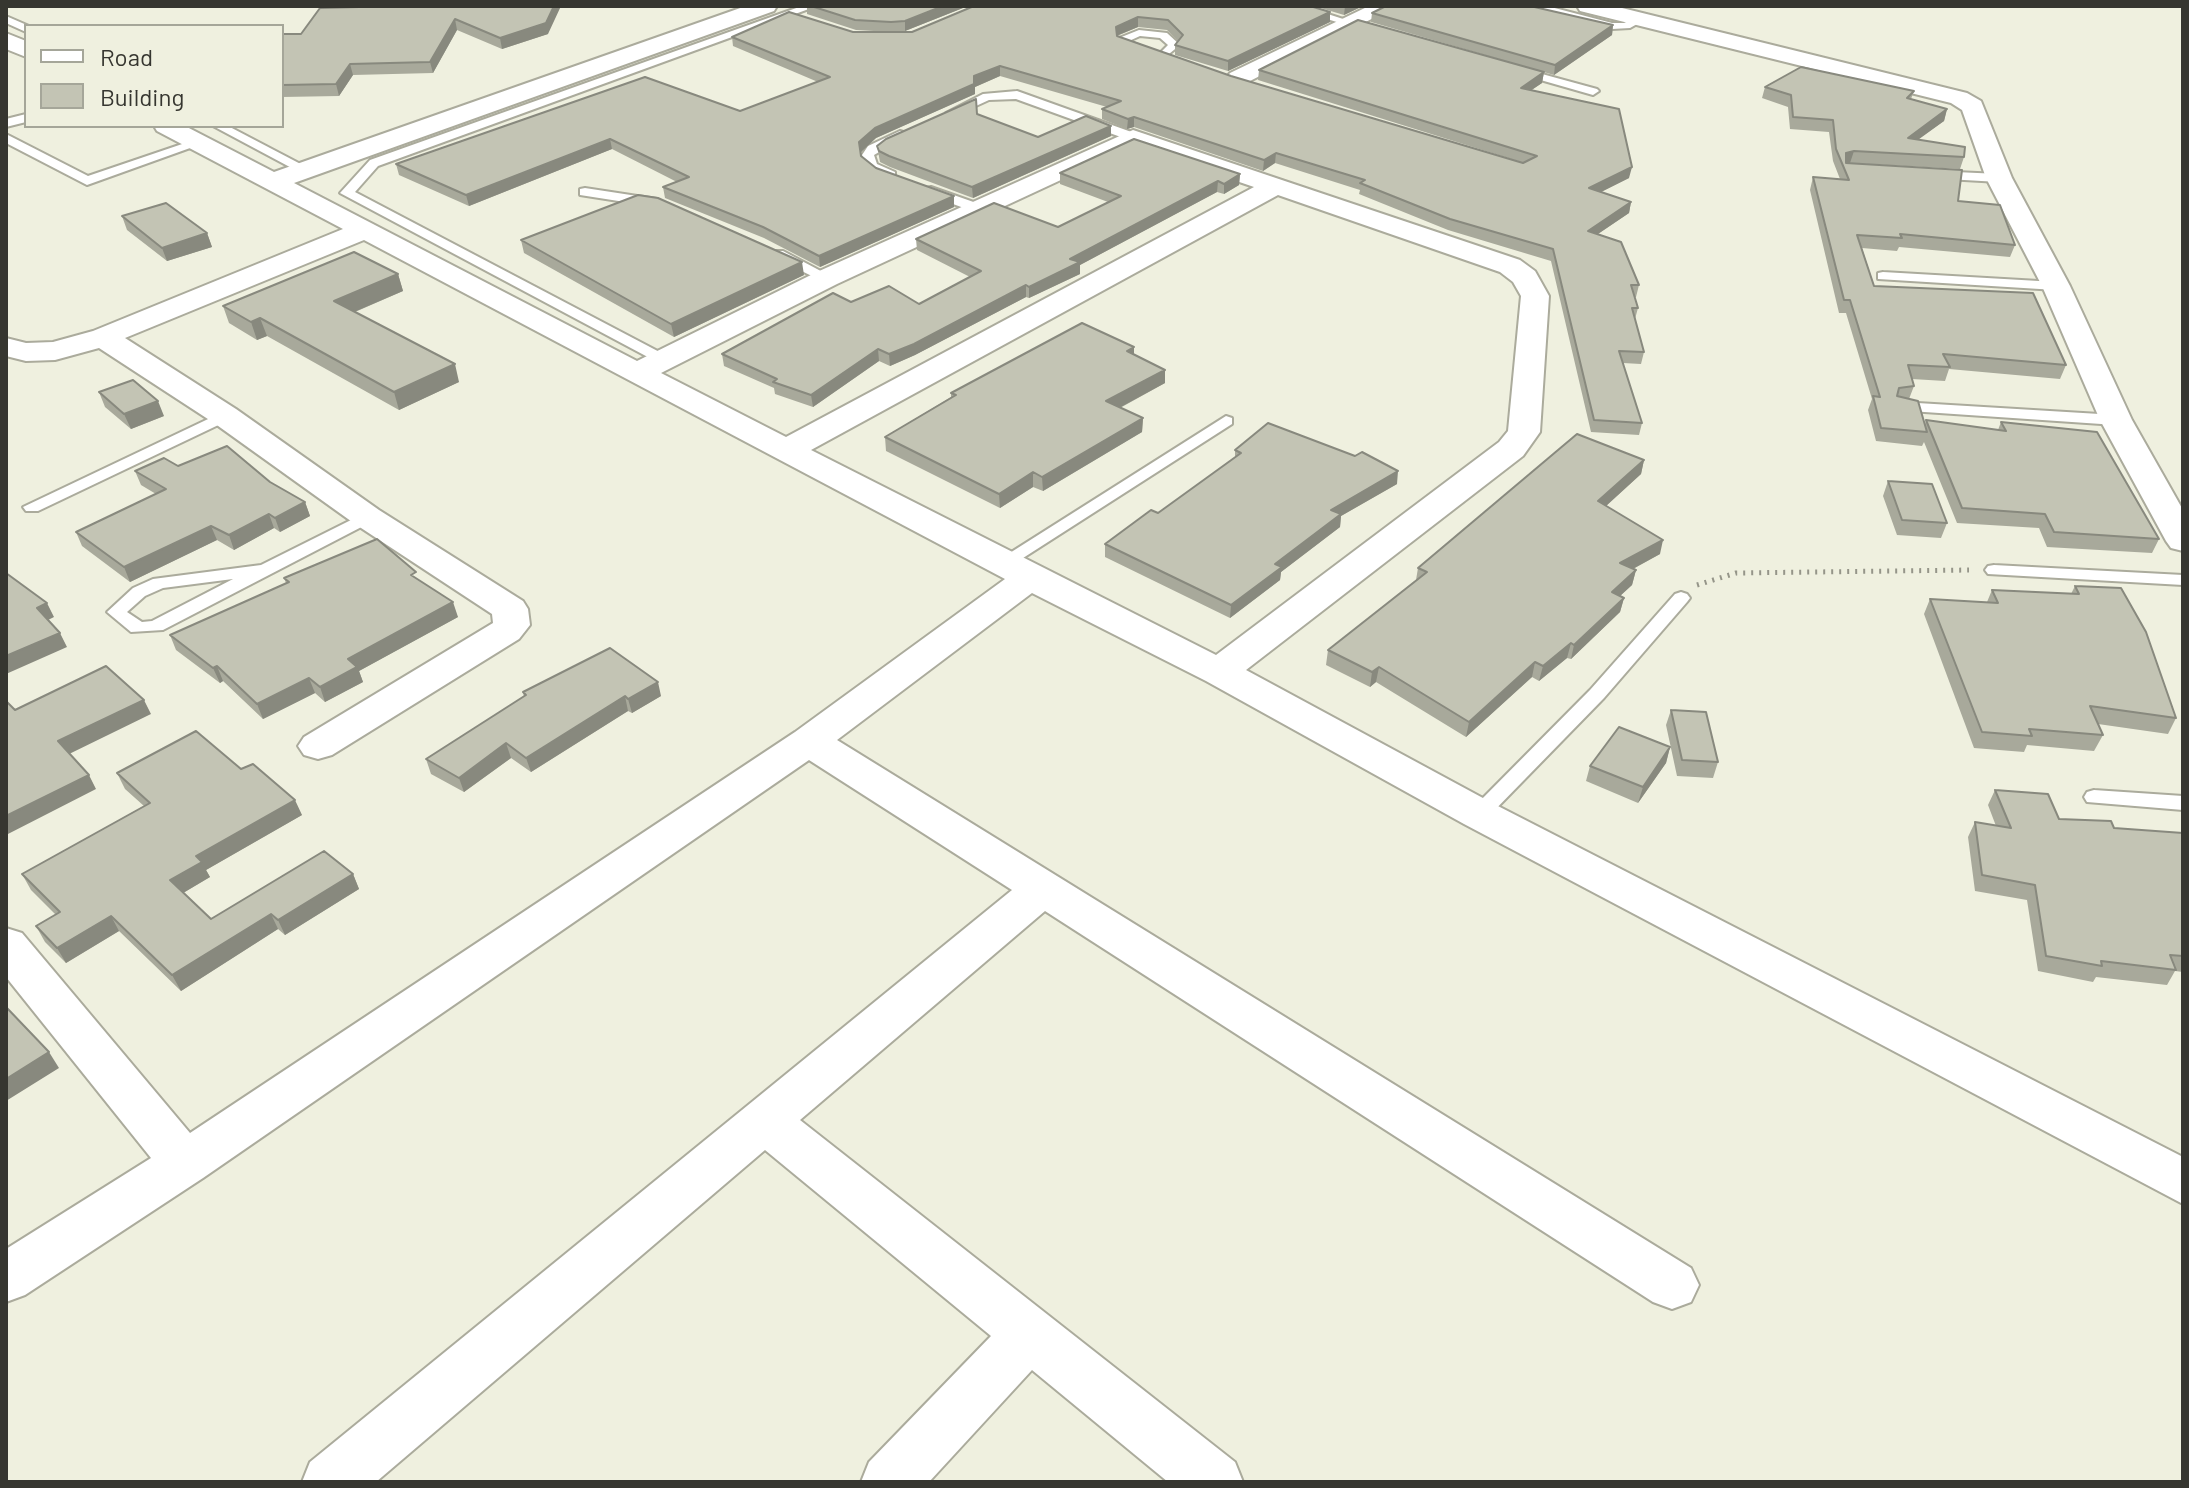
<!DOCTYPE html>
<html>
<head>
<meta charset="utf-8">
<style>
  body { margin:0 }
  #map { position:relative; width:2189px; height:1488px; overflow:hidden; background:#eff0df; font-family:Barlow,sans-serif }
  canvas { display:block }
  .frame { position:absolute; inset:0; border:8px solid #363630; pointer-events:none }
  .legend { position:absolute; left:24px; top:24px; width:260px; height:104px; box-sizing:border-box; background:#eff0df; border:2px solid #a5a699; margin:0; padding:10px 14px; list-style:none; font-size:24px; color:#363630 }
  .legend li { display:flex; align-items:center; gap:16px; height:40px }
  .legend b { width:40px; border:2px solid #a5a699 }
</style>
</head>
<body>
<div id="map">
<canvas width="2189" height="1488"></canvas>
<div class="frame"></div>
<ul class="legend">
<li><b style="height:10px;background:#fff"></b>Road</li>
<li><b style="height:22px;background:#c3c4b4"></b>Building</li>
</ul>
</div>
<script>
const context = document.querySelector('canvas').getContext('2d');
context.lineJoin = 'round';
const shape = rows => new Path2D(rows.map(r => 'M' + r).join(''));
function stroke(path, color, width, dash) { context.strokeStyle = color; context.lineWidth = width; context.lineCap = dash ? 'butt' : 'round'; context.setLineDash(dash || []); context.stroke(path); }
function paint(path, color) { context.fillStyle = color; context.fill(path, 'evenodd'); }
const path = shape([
  [1697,585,1736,573,1969,570]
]);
const lane = shape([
  [802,6,817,6,378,166,355,192,669,357,669,363,659,363,340,193,370,160,802,6],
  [1286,6,1303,6,1371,28,1362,30,1286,6],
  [1529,6,1547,6,1612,23,1624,23,1641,16,1646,19,1630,28,1612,29,1529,6],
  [6,16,29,26,26,32,6,23,6,16],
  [1139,30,1167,33,1180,45,1164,58,1158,55,1168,45,1160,38,1140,36,1129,41,1148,49,1150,51,1144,54,1120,46,1119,38,1139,30],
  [1520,68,1597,89,1599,91,1593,95,1516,73,1514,71,1520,68],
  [1017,91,1137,134,1139,137,1129,140,1016,99,989,100,952,117,946,113,983,94,1017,91],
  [26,114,26,122,6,127,6,119,26,114],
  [213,126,228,126,312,170,301,173,213,126],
  [900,131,910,134,874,155,877,164,895,172,895,178,885,178,867,169,862,155,868,146,900,131],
  [6,134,88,176,194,140,204,143,87,185,6,143,6,134],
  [1934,171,1999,174,2005,178,1999,182,1929,178,1928,175,1934,171],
  [931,187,982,205,984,208,972,211,926,194,926,188,931,187],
  [585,188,657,199,664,203,657,207,580,195,580,189,585,188],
  [773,251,783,251,834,278,822,281,773,257,773,251],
  [1883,272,2056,282,2063,286,2056,290,1878,279,1878,273,1883,272],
  [1901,402,2116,415,2124,420,2116,425,1895,410,1895,404,1901,402],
  [225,411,231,413,231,419,38,511,26,511,23,507,225,411],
  [1226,416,1232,418,1232,424,1009,567,1003,568,994,563,1226,416],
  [367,512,373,513,376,517,373,521,163,630,131,632,107,612,133,588,153,579,261,565,367,512],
  [233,579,152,621,142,622,127,612,145,596,163,588,233,579],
  [1994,565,2183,575,2183,585,1988,574,1985,570,1988,566,1994,565],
  [1681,592,1687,594,1690,598,1687,602,1604,698,1486,819,1472,819,1469,814,1472,809,1590,690,1675,594,1681,592],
  [2094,790,2183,796,2183,810,2087,802,2084,797,2087,792,2094,790]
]);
const street = shape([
  [746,6,777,6,774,11,294,183,637,361,817,272,1133,130,1520,260,1535,271,1549,296,1540,432,1523,456,1246,670,1494,804,2183,1157,2183,1204,1464,824,1206,681,1032,593,837,740,1691,1268,1699,1285,1691,1302,1672,1309,1653,1302,1045,911,800,1120,1235,1462,1243,1482,1168,1482,1032,1370,929,1482,861,1482,869,1462,991,1336,765,1150,376,1482,302,1482,310,1462,1012,890,809,760,203,1178,25,1295,6,1302,6,1249,151,1158,6,977,6,928,22,933,190,1133,795,732,1005,579,364,240,125,338,236,409,379,510,523,601,528,609,530,625,519,639,332,755,318,759,304,755,298,746,304,737,493,623,492,614,355,524,214,423,99,348,55,360,26,361,6,356,6,338,26,343,53,342,93,331,343,229,157,131,154,126,185,126,274,172,746,6],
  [1134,146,1254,187,786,437,661,373,837,284,1134,146],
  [1278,195,1500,272,1513,282,1521,296,1508,431,1499,442,1216,655,811,450,1278,195],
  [1369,6,1397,6,1246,83,1230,83,1226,78,1230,73,1369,6],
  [1577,6,1614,6,1967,93,1981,101,2012,178,2070,286,2132,420,2183,510,2183,551,2171,548,2166,541,2100,420,2042,286,1986,178,1962,110,1951,103,1580,11,1577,6],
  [6,33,26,41,26,57,6,49,6,33]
]);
const wall = shape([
  [398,6,548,34,502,49,457,30,433,73,353,75,339,96,282,97,282,34,301,34],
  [807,6,968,6,905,31,893,32,912,32,974,6,1330,12,1330,22,1228,71,1175,55,1175,45,1178,41,1167,30,1138,27,1117,36,1231,76,1521,162,1258,80,1259,70,1544,72,1542,83,1531,90,1629,178,1601,192,1631,202,1629,213,1598,234,1639,285,1636,297,1635,297,1638,308,1635,319,1644,352,1641,364,1623,363,1642,423,1639,435,1591,432,1551,261,1448,230,1359,194,1360,190,1275,163,1263,171,1134,127,1127,129,1102,119,1102,109,1107,107,1000,76,975,87,975,94,876,138,861,152,861,156,876,168,954,207,820,267,764,238,665,198,663,187,677,182,612,149,469,206,399,175,396,164,740,111,818,82,733,46,732,37,891,32,856,30,807,14],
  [1314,6,1363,6,1344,15],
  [1372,13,1613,25,1612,35,1554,75,1371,22],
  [1765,87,1914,91,1911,99,1947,109,1944,121,1918,139,1964,157,1960,169,1850,163,1958,201,2015,245,2010,257,1899,247,1897,251,1862,248,1874,286,2066,365,2060,379,1949,369,1945,381,1912,379,1914,386,1909,399,1925,424,1926,420,1998,430,2001,422,2159,539,2152,553,2047,547,2039,528,1957,523,1924,442,1922,446,1876,441,1868,410,1872,399,1846,313,1839,313,1810,190,1813,177,1840,179,1833,161,1829,132,1790,129,1788,107,1762,98],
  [977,114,1038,137,1111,136,973,198,890,167,880,162,877,146],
  [1060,173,1240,174,1239,185,1224,194,1217,192,1080,265,1080,274,1029,298,1026,297,915,355,890,366,879,361,813,407,775,394,774,388,724,366,722,354,851,302,919,304,970,277,917,250,916,239,1058,227,1108,202,1060,184],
  [122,216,207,233,212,247,167,261,127,230],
  [521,240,804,275,674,337,524,253],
  [398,274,403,291,355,312,459,382,399,410,267,336,257,340,229,323,223,306],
  [1134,347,1134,355,1165,370,1165,383,1120,408,1143,418,1142,432,1043,491,1033,487,1000,508,886,451,885,437,951,397,951,393],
  [99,392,164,416,131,429,105,407],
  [1235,450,1397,484,1341,516,1340,527,1281,572,1280,580,1230,618,1105,557,1105,544,1158,513,1235,457],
  [1644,460,1641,474,1606,506,1660,554,1633,569,1636,570,1632,585,1620,596,1624,598,1620,612,1571,659,1567,658,1539,681,1532,677,1466,737,1376,682,1370,687,1326,665,1328,650,1416,580,1418,568],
  [178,466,270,482,305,502,310,516,280,532,274,528,234,550,217,540,130,582,82,546,76,532,156,494,141,485,135,471],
  [1888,481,1947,523,1941,538,1897,535,1883,496],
  [284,578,418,579,458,617,359,671,363,682,325,702,315,693,263,719,223,681,220,683,176,650,170,635,286,583],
  [2075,586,2176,718,2168,734,2098,724,2103,735,2094,751,2027,745,2024,752,1974,748,1924,614,1930,599,1987,602,1992,590,2071,594],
  [523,692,661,696,632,713,628,711,531,772,511,758,464,792,431,774,426,759,524,697],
  [1671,710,1718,762,1713,778,1677,776,1666,725],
  [1670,747,1666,763,1638,803,1586,781,1590,766],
  [241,769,302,815,206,870,210,877,183,893,211,919,353,874,359,889,285,935,278,929,181,991,119,931,66,963,45,942,36,926,56,915,31,890,22,874,144,806,125,789,117,773],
  [1995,790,2059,819,2114,828,2183,833,2183,972,2175,971,2167,985,2096,977,2093,982,2038,971,2027,900,1975,891,1968,837,1975,822,1996,826,1988,805]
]);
const shadedWall = shape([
  [554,6,561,6,548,34,502,49,500,38],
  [943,6,968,6,905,31,905,21],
  [1345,6,1363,6,1344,15],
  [1330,12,1330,22,1228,71,1228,61],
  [1138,17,1138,27,1116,36,1116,27],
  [455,19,457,30,433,73,430,62],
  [1613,25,1612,35,1554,75,1555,65],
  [350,64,353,75,339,96,336,84],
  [1000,66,1000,76,975,87,975,94,876,138,860,153,859,142,875,128,974,76],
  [1544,72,1542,83,1520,98,1521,88],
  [1947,109,1944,121,1904,150,1908,138],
  [1134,117,1134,127,1127,129,1128,119],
  [1111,126,1111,136,973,198,972,187],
  [610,139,612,149,469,206,466,195],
  [1854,151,1850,163,1843,165,1846,153],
  [1276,153,1275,163,1263,171,1264,160],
  [1632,167,1629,178,1587,199,1589,188],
  [1240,174,1239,185,1224,194,1224,184],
  [1218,181,1217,192,1080,265,1080,274,1029,298,1029,287,1070,259],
  [954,196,954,207,820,267,819,256],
  [1631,202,1629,213,1586,242,1588,231],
  [207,233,212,247,167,261,162,248],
  [802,262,804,275,674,337,671,324],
  [398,274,403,291,340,318,334,301],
  [1026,285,1026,297,915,355,890,366,889,354],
  [260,318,267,336,257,340,251,322],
  [1134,347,1134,360,1127,351],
  [878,349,879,361,813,407,811,395],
  [455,364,459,382,399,410,394,392],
  [1165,370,1165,383,1106,415,1106,401],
  [158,401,164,416,131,429,124,414],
  [1143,418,1142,432,1043,491,1042,477],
  [1644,460,1641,474,1595,516,1598,501],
  [1398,471,1397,484,1341,516,1340,527,1281,572,1280,580,1230,618,1231,605,1331,510],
  [1033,472,1033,487,1000,508,999,494],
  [305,502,310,516,280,532,275,518],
  [269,514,274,528,234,550,229,535],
  [211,526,217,540,130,582,124,567],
  [1663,540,1660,554,1616,578,1620,563],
  [1636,570,1632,585,1608,607,1612,592],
  [1624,598,1620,612,1571,659,1574,645],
  [453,602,458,617,359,671,363,682,325,702,320,687,348,659],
  [47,603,54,617,44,622,37,608],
  [60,633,67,647,6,674,6,656],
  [1571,643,1567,658,1539,681,1543,666],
  [1535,662,1532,677,1466,737,1469,722],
  [217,666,223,681,220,683,213,668],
  [1379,667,1376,682,1370,687,1372,672],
  [309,678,315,693,263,719,257,704],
  [658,682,661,696,632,713,628,699],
  [625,696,628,711,531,772,526,758],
  [144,700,151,714,65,756,58,741],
  [506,743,511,758,464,792,459,778],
  [1670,747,1666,763,1638,803,1643,787],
  [89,775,96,789,6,835,6,816],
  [295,800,302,815,206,870,210,877,178,896,170,880,196,856],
  [353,874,359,889,285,935,278,920],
  [271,914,278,929,181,991,172,975],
  [111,916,119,931,66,963,57,948],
  [49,1052,59,1068,6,1101,6,1079]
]);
const building = shape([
  [398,6,554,6,546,23,500,38,455,19,430,62,350,64,336,84,282,85,282,34,301,34,320,8,398,6],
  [811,6,943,6,905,21,891,22,855,20,811,6],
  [974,6,1310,6,1330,12,1228,61,1175,45,1183,35,1168,20,1138,17,1116,27,1117,36,1231,76,1523,163,1537,156,1259,70,1358,20,1544,72,1521,88,1619,109,1632,167,1589,188,1631,202,1588,231,1621,242,1639,285,1631,285,1638,308,1632,308,1644,352,1619,351,1642,423,1594,420,1553,249,1450,219,1360,183,1365,180,1276,153,1264,160,1134,117,1128,119,1102,109,1121,101,1000,66,974,76,974,84,875,128,859,142,861,156,876,168,954,196,819,256,763,227,663,187,689,177,610,139,466,195,396,164,645,77,740,111,830,77,732,37,789,12,853,32,912,32,974,6],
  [1386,6,1530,6,1613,25,1555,65,1372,13,1386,6],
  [1801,67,1914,91,1907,98,1947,109,1908,138,1965,147,1964,157,1854,151,1846,153,1846,163,1962,170,1958,201,2000,205,2015,245,1900,234,1902,238,1857,235,1874,286,2033,293,2066,365,1943,354,1950,367,1908,365,1914,386,1899,388,1897,396,1918,401,1927,432,1881,428,1873,396,1880,397,1850,300,1844,300,1813,177,1849,180,1836,149,1833,120,1793,117,1791,95,1765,87,1801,67],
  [976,99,977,114,1038,137,1086,116,1111,126,972,187,889,156,879,151,877,146,886,139,976,99],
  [1134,139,1240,174,1224,184,1218,181,1070,259,1080,262,1029,287,1026,285,914,344,889,354,878,349,811,395,773,382,777,379,722,354,833,293,851,302,889,286,919,304,981,271,916,239,994,203,1058,227,1121,196,1060,173,1134,139],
  [638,195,658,198,802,262,671,324,521,240,638,195],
  [166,203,207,233,162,248,122,216,166,203],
  [354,252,398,274,334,301,455,364,394,392,260,318,251,322,223,306,354,252],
  [1082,323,1134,347,1127,351,1165,370,1106,401,1143,418,1042,477,1033,472,999,494,885,437,956,395,951,393,1082,323],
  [133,380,158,401,124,414,99,392,133,380],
  [1926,420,2006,431,2001,422,2097,432,2159,539,2054,532,2045,514,1962,508,1926,420],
  [1268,423,1355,456,1362,452,1398,471,1331,510,1341,514,1275,564,1282,567,1231,605,1105,544,1151,510,1158,513,1241,453,1235,450,1268,423],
  [1577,434,1644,460,1598,501,1663,540,1620,563,1636,570,1612,592,1624,598,1574,645,1571,643,1543,666,1535,662,1469,722,1379,667,1372,672,1328,650,1427,572,1418,568,1577,434],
  [227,446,270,482,305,502,275,518,269,514,229,535,211,526,124,567,76,532,166,489,135,471,164,458,178,466,227,446],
  [1888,481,1932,484,1947,523,1902,520,1888,481],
  [377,539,416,572,411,575,453,602,348,659,357,667,320,687,309,678,257,704,217,666,213,668,170,635,289,582,284,578,377,539],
  [6,573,47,603,37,608,60,633,6,656,6,573],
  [2075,586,2121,588,2146,632,2176,718,2090,706,2103,735,2029,729,2032,736,1982,732,1930,599,1998,603,1992,590,2079,594,2075,586],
  [610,648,658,682,628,699,625,696,526,758,506,743,459,778,426,759,526,695,523,692,610,648],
  [106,666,144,700,58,741,89,775,6,816,6,701,15,710,106,666],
  [1671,710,1706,712,1718,762,1682,760,1671,710],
  [1619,727,1670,747,1643,787,1590,766,1619,727],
  [196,731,241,769,253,764,295,800,196,856,202,862,170,880,211,919,324,851,353,874,278,920,271,914,172,975,111,916,57,948,36,926,60,912,22,874,150,803,117,773,196,731],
  [1995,790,2048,794,2059,819,2111,821,2114,828,2183,833,2183,956,2170,955,2176,970,2101,961,2102,966,2046,956,2035,885,1982,875,1975,822,2011,828,1995,790],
  [6,1007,49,1052,6,1079,6,1007]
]);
stroke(lane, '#abab9c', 4);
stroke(street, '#abab9c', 4);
stroke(path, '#959589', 5, [2, 6]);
paint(lane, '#fff');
paint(street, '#fff');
paint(wall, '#a8a99b');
paint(shadedWall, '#88897e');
paint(building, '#c3c4b4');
stroke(building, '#88897e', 2);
</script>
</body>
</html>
